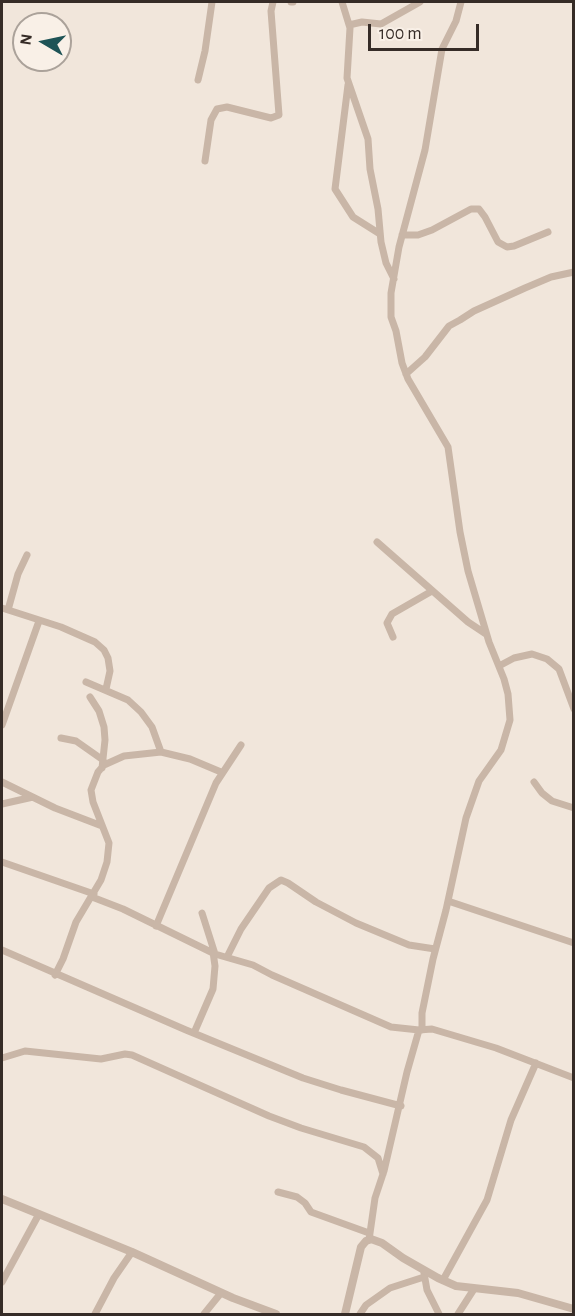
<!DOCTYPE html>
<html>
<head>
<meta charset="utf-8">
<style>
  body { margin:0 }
  #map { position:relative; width:575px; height:1316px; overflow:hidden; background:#f1e6db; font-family:"Alegreya Sans",sans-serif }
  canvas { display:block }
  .frame { position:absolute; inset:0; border:3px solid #362c27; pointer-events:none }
  .north { position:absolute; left:12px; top:12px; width:60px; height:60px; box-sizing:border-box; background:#f9f0e7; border:2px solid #aba29a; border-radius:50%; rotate:279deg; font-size:16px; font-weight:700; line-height:24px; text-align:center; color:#362c27 }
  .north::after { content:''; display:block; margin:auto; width:21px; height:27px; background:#1e5356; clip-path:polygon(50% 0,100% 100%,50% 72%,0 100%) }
  .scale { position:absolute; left:368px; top:24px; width:111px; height:27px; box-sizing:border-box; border:3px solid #362c27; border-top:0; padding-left:8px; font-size:18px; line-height:21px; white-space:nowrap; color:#362c27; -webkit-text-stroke:4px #f9f0e7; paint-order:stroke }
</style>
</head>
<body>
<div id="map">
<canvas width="575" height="1316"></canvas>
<div class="frame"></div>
<div class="north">N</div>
<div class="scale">100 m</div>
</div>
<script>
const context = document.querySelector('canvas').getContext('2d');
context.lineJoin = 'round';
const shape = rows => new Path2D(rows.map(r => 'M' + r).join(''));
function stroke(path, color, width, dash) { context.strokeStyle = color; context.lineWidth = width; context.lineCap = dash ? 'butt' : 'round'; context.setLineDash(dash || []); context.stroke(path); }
const minor = shape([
  [291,2,293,2],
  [342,2,350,28,347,78,368,139,370,169,378,209,381,242,386,263,394,279],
  [349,25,362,22,381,24,420,2],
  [198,80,205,51,212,2],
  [348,85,335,189,353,217,380,234],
  [205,161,211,120,217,109,227,107,271,118,279,115,271,11,273,2],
  [402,235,418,235,432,230,471,209,479,209,485,217,498,242,507,247,514,246,548,232],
  [406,374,425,357,449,326,460,320,474,311,525,288,551,277,574,272],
  [377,542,468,622,486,634],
  [2,608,61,627,95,642,104,650,108,658,110,671,106,689],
  [8,610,18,574,27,555],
  [393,637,387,623,392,614,432,591],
  [499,666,514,658,532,654,547,659,559,669,574,709],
  [86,682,128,700,141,712,152,727,161,752],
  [90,697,99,711,104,727,105,740,102,768],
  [2,725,39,621],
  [61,738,76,741,103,760],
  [2,782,55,808,102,826],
  [534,782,542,793,552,801,574,808],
  [2,804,33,797],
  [2,862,94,894],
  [92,897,123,909,215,954,253,965,272,975,391,1027,419,1030],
  [448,901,574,943],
  [202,913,215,954],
  [156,926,216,783,241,745],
  [2,950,186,1030,303,1078,341,1090,401,1106],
  [227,957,241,929,269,888,281,880,288,883,316,902,356,923,409,945,435,949],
  [55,975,63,959,76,922,101,880,107,862,109,843,93,802,91,790,98,772,104,765,124,756,161,752,190,759,221,772],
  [422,1030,422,1013,433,959,446,910,466,818,479,781,501,750,510,720,508,694,504,679,489,642,468,571,460,532,448,447,408,379,402,363,396,331,391,317,391,293,399,247,425,150,442,49,456,21,461,2],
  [194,1033,213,989,215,966,213,952],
  [2,1058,25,1051,101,1059,125,1054,132,1055,269,1116,301,1128,364,1147,378,1158,383,1174],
  [278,1192,297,1197,305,1203,311,1212,369,1233],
  [369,1240,375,1198,384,1171,407,1072,419,1030,432,1029,496,1048,574,1078],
  [424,1273,427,1290,439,1314],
  [443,1280,487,1200,511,1120,536,1063],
  [2,1282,39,1214],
  [95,1314,114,1278,132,1252],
  [204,1314,221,1293],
  [360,1314,366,1305,390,1288,424,1277],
  [458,1314,474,1289]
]);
const tertiary = shape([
  [2,1199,132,1252,233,1298,276,1314],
  [345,1314,361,1247,366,1241,371,1239,382,1243,403,1258,438,1278,456,1286,518,1293,574,1309]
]);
stroke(minor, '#c9b6a7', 7);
stroke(tertiary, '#c9b6a7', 8);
</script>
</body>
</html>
